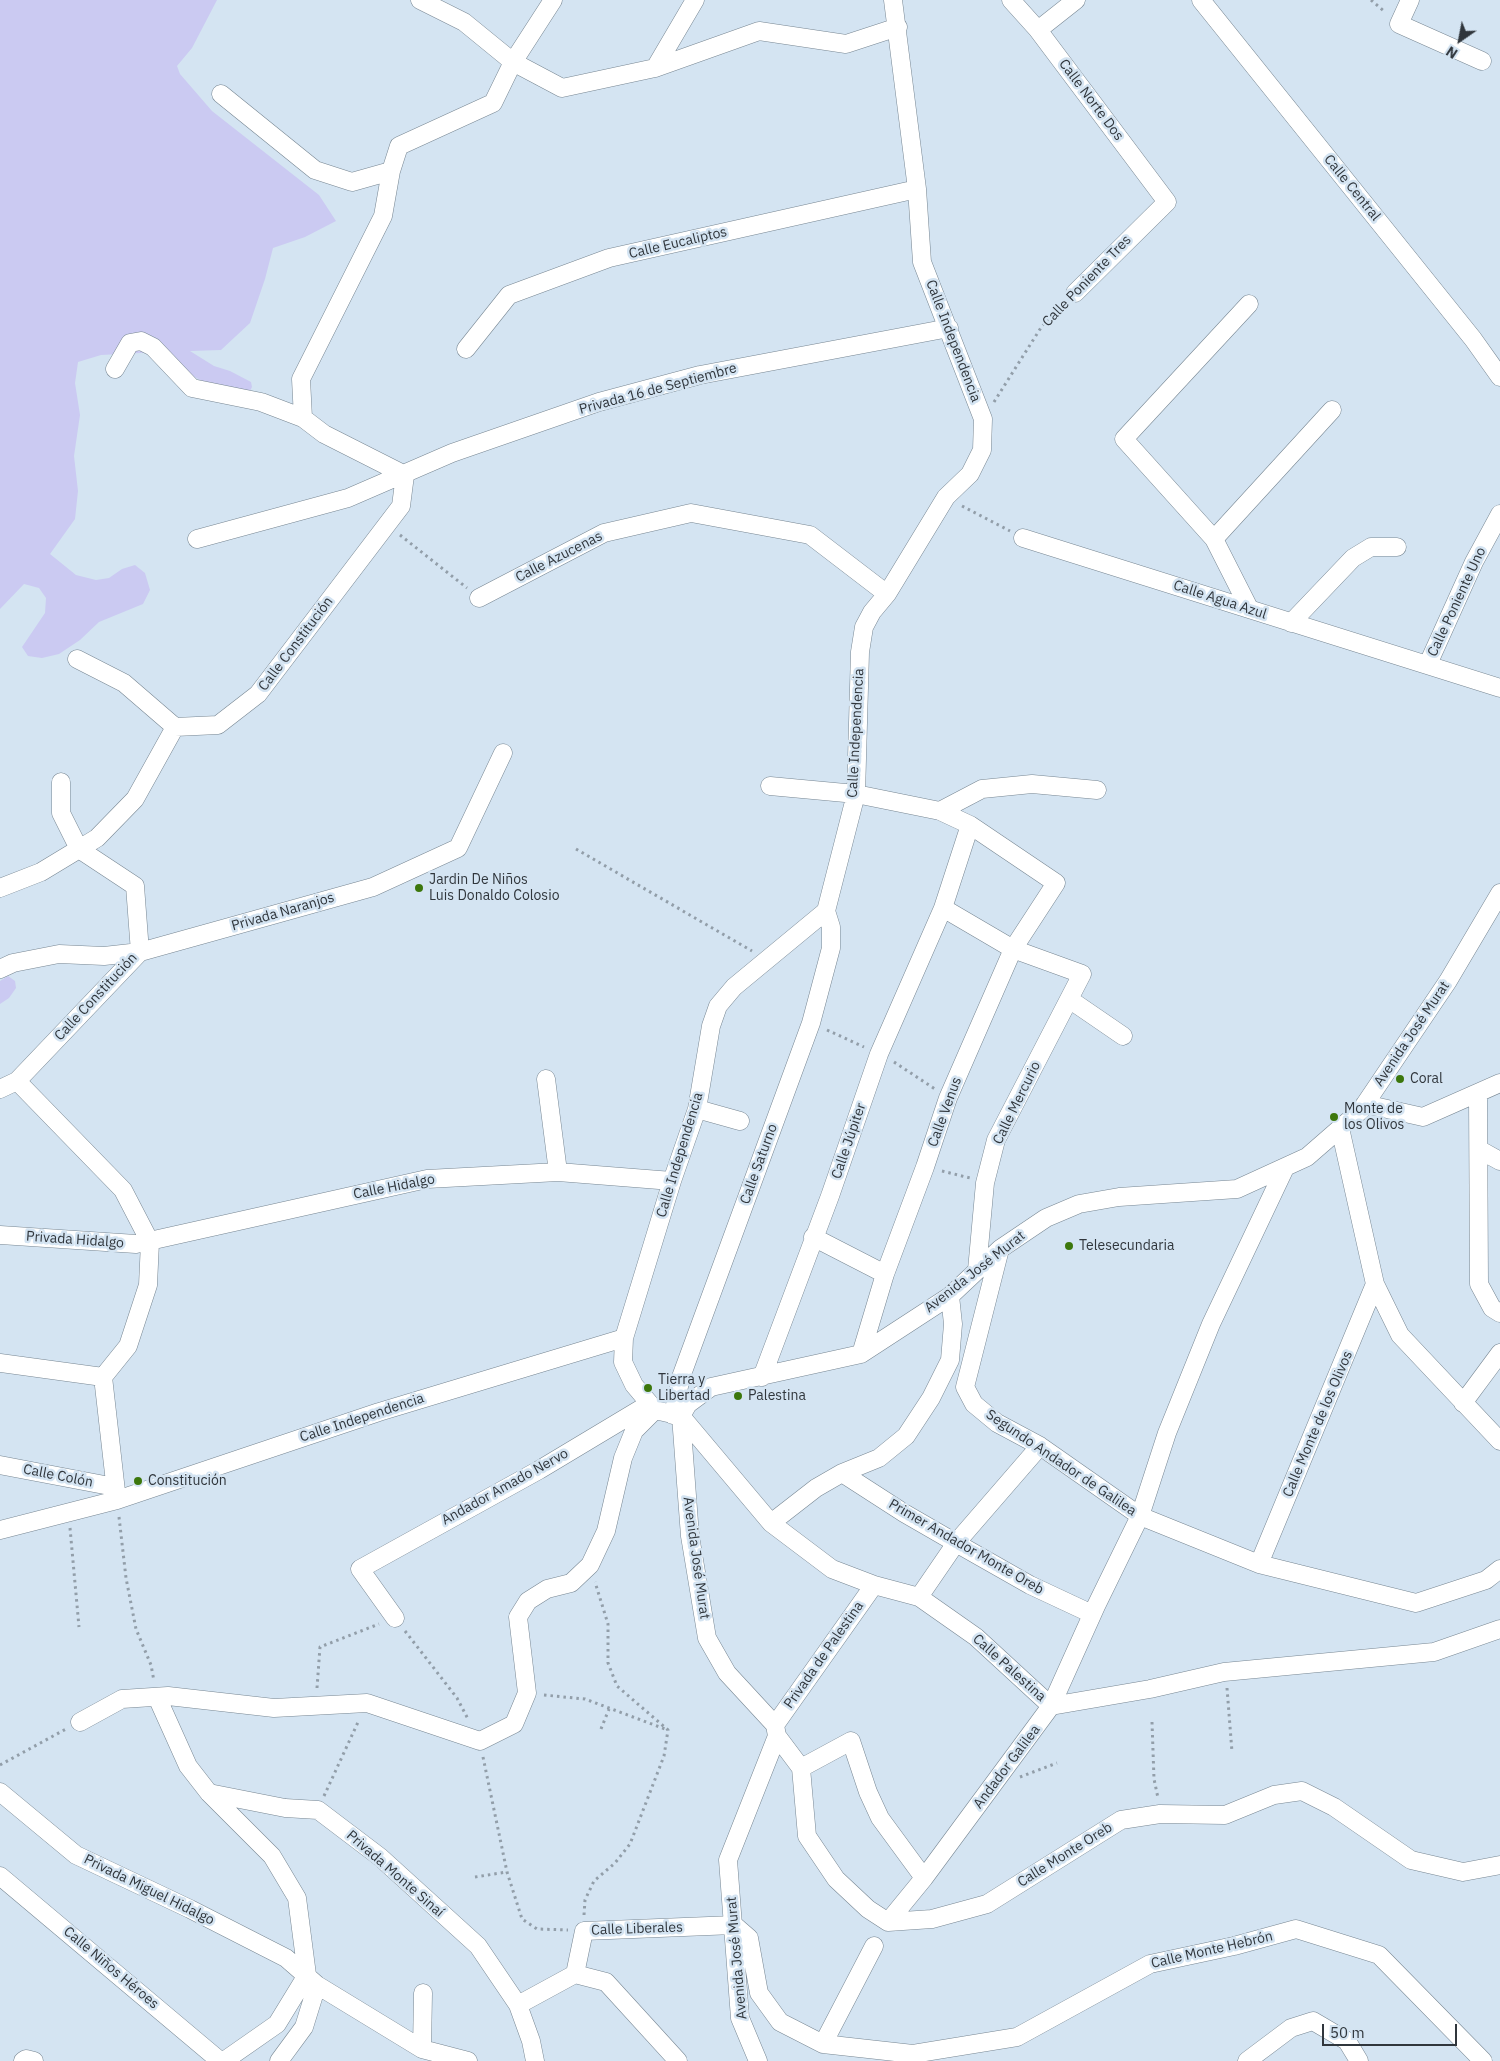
<!DOCTYPE html>
<html>
<head>
<meta charset="utf-8">
<style>
  body { margin:0 }
  #map { position:relative; width:1500px; height:2061px; overflow:hidden; background:#d4e4f2; font-family:"IBM Plex Sans",sans-serif }
  canvas { display:block }
  .north { position:absolute; left:1435px; top:15px; width:50px; height:50px; -webkit-text-stroke:4px #d4e4f2; paint-order:stroke; rotate:213deg; font-size:14px; font-weight:700; line-height:20px; text-align:center; color:#30363c }
  .north::after { content:''; display:block; margin:auto; width:18px; height:22px; background:#30363c; clip-path:polygon(50% 0,100% 100%,50% 72%,0 100%) }
  .scale { position:absolute; left:1322px; top:2024px; width:135px; height:22px; box-sizing:border-box; border:2px solid #30363c; border-top:0; padding-left:6px; font-size:15px; line-height:18px; white-space:nowrap; color:#30363c; -webkit-text-stroke:4px #d4e4f2; paint-order:stroke }
</style>
</head>
<body>
<div id="map">
<canvas width="1500" height="2061"></canvas>
<div class="north">N</div>
<div class="scale">50 m</div>
</div>
<script>
const context = document.querySelector('canvas').getContext('2d');
context.lineJoin = 'round';
function paint(path, color) { context.fillStyle = color; context.fill(path, 'evenodd'); }
const shape = rows => new Path2D(rows.map(r => 'M' + r).join(''));
function stroke(path, color, width, dash) { context.strokeStyle = color; context.lineWidth = width; context.lineCap = dash ? 'butt' : 'round'; context.setLineDash(dash || []); context.stroke(path); }
function label(font, color, halo, rows, align = 'center') {
  context.font = font + ' "IBM Plex Sans",sans-serif'; context.lineWidth = 5; context.setLineDash([]); context.textBaseline = 'middle'; context.strokeStyle = halo; context.fillStyle = color; for (const [text, x, y, turn = 0] of rows) {
    context.save(); context.translate(x, y); context.rotate((+turn || 0) * Math.PI / 180); context.textAlign = isNaN(turn) ? turn : align; if (halo) context.strokeText(text, 0, 0); context.fillText(text, 0, 0); context.restore();
  }
}
const green = shape([
  [0,0,217,0,192,48,177,66,180,74,212,111,319,195,336,221,305,237,273,248,265,279,250,323,221,350,190,351,214,366,230,371,251,382,252,387,250,391,213,387,191,375,160,352,101,355,78,362,75,383,80,415,74,456,78,491,75,519,50,554,76,575,96,580,109,578,122,569,135,565,145,573,150,590,143,604,99,622,80,640,59,654,42,658,28,656,22,647,45,613,46,598,39,588,24,584,0,609],
  [8,976,15,981,16,988,9,998,0,1004,0,981]
]);
const path = shape([
  [1371,0,1385,12],
  [994,402,1042,326,1064,304],
  [962,506,1010,531],
  [400,535,467,588],
  [576,849,752,951],
  [827,1030,864,1047],
  [894,1062,935,1089],
  [942,1171,970,1178],
  [119,1517,126,1578,136,1629,151,1665,154,1681],
  [70,1528,79,1627],
  [405,1631,457,1698,468,1719],
  [317,1688,320,1647,379,1624],
  [1227,1688,1232,1752],
  [544,1695,585,1699,665,1729],
  [1152,1722,1154,1779,1158,1798],
  [601,1729,609,1709],
  [483,1757,507,1872,522,1919,537,1929,568,1930],
  [0,1765,66,1729],
  [1020,1777,1057,1763],
  [324,1796,359,1720],
  [475,1877,507,1872],
  [584,1915,585,1900,594,1881,615,1863,630,1844,664,1756,668,1730,617,1686,608,1663,608,1624,595,1582]
]);
const minor = shape([
  [420,0,464,22,513,62,562,88,655,68,759,31,846,44,898,27],
  [1011,0,1038,30,1167,202,1075,293],
  [1201,0,1473,339,1500,377],
  [1410,0,1399,24,1482,61],
  [1038,30,1076,0],
  [655,68,695,0],
  [221,94,315,170,352,182,391,171],
  [1249,304,1124,439,1214,539,1249,608],
  [466,349,509,295,609,258,917,189],
  [115,369,130,343,141,341,153,347,192,388,261,402,303,418],
  [1023,538,1500,688],
  [197,539,348,498,452,453,599,402,700,375,949,328],
  [1214,539,1332,410],
  [479,598,604,533,691,513,810,535,887,594],
  [1291,623,1353,558,1371,547,1397,547],
  [77,659,124,683,175,727],
  [1428,664,1474,562,1500,514],
  [770,786,856,794,940,811,970,825,1056,883,1013,949,948,1098,925,1167,885,1274,861,1354],
  [940,811,982,789,1032,784,1097,790],
  [0,888,41,872,79,849,61,813,61,782],
  [943,908,1013,949,1082,974,996,1140,985,1183,977,1270],
  [0,969,13,963,59,954,104,956,140,952,373,887,458,848,503,753],
  [1069,999,1123,1036],
  [546,1079,558,1172],
  [17,1081,123,1190,150,1242,148,1285,128,1346,103,1377,117,1500],
  [0,1089,17,1081,140,952,135,886,79,849,97,838,135,799,175,727,218,725,258,694,401,506,405,475,324,434,303,418,301,379,383,216,391,171,399,146,493,103,513,62,553,0],
  [1478,1095,1479,1284,1492,1308,1500,1313],
  [1365,1104,1423,1117,1500,1083],
  [697,1109,740,1121],
  [1340,1128,1375,1284,1400,1335,1500,1441],
  [1480,1150,1500,1161],
  [0,1235,136,1244,427,1179,558,1172,672,1181],
  [813,1237,885,1274],
  [1000,1249,965,1387,974,1404,997,1423,1040,1446,1140,1516,1259,1564,1416,1603,1486,1580,1500,1569],
  [0,1363,103,1377],
  [762,1377,830,1196,879,1054,943,908,970,825],
  [1463,1403,1500,1353],
  [673,1415,681,1377,811,1023,831,948,831,927,826,911],
  [681,1416,655,1410,634,1385,623,1362,624,1338,672,1181,697,1109,711,1026,718,1006,734,987,826,911,856,794,860,652,864,627,872,612,887,594,946,497,970,474,982,450,983,419,922,262,917,189,893,0],
  [681,1416,771,1523,832,1569,874,1585,919,1597,976,1637,1051,1706,1150,1689,1224,1672,1434,1652,1500,1629],
  [0,1465,115,1487],
  [842,1473,904,1513,956,1543,1030,1585,1092,1614],
  [771,1523,816,1488,842,1473,879,1458,906,1436,931,1398,950,1360,953,1324,950,1296],
  [0,1530,117,1500,379,1412,624,1338],
  [1259,1564,1375,1284],
  [919,1597,956,1543,1040,1446],
  [395,1618,360,1569,539,1470,649,1404],
  [157,1697,188,1766,209,1793,272,1856,297,1898,307,1975,277,2024,224,2061],
  [80,1722,122,1699,168,1696,274,1708,367,1703,480,1741,514,1724,527,1693,518,1617,528,1601,547,1589,571,1583,590,1565,606,1531,623,1458,634,1431,655,1410],
  [775,1725,874,1585],
  [777,1736,801,1768],
  [801,1768,807,1836,836,1879,868,1909,888,1922,932,1919,987,1904,1121,1820,1160,1814,1225,1815,1274,1795,1302,1791,1334,1807,1411,1860,1463,1872,1500,1865],
  [801,1768,851,1741,868,1792,880,1818,924,1878],
  [0,1792,76,1855,190,1909,286,1958,317,1985,422,2049,468,2061],
  [209,1793,285,1808,318,1810,380,1857,478,1946,518,2005],
  [0,1876,220,2061],
  [888,1922,924,1878,1051,1706,1096,1606,1140,1516,1167,1433,1211,1324,1285,1168],
  [575,1974,584,1931,734,1925,749,1938,759,1993,780,2022,823,2044,913,2054,1017,2037,1150,1964,1234,1946,1296,1929,1379,1955,1483,2061],
  [823,2044,874,1946],
  [422,2049,423,1993],
  [23,2061,26,2059,34,2061],
  [279,2061,304,2027,317,1985],
  [535,2061,531,2041,518,2005,575,1974,606,1982,678,2061],
  [758,2061,740,2018,728,1860,777,1736,775,1725,727,1673,707,1638,690,1536,681,1416,688,1404,711,1387,861,1354,950,1296,1000,1249,1046,1218,1079,1204,1119,1197,1237,1189,1307,1157,1361,1110,1448,981,1500,893],
  [1247,2061,1291,2028,1313,2021,1347,2041,1359,2061]
]);
const markers = [
  [419,888,5,"#3c770c"],
  [1400,1079,5,"#3c770c"],
  [1334,1117,5,"#3c770c"],
  [1069,1246,5,"#3c770c"],
  [648,1388,5,"#3c770c"],
  [738,1396,5,"#3c770c"],
  [138,1481,5,"#3c770c"]
];
const streetNames = [
  ["Calle Norte Dos",1091,100,53],
  ["Calle Central",1352,188,51],
  ["Calle Eucaliptos",678,243,-13],
  ["Calle Poniente Tres",1087,281,-46],
  ["Calle Independencia",953,341,69],
  ["Privada 16 de Septiembre",658,389,-15],
  ["Calle Azucenas",559,557,-27],
  ["Calle Agua Azul",1220,600,18],
  ["Calle Poniente Uno",1457,602,-65],
  ["Calle Constitución",296,644,-53],
  ["Calle Independencia",856,733,-87],
  ["Privada Naranjos",283,912,-16],
  ["Calle Constitución",96,997,-47],
  ["Avenida José Murat",1412,1034,-56],
  ["Calle Mercurio",1017,1103,-64],
  ["Calle Venus",945,1112,-70],
  ["Calle Júpiter",849,1141,-71],
  ["Calle Independencia",680,1155,-73],
  ["Calle Saturno",759,1164,-70],
  ["Calle Hidalgo",394,1187,-11],
  ["Privada Hidalgo",75,1240,4],
  ["Avenida José Murat",975,1272,-38],
  ["Calle Independencia",362,1418,-18],
  ["Calle Monte de los Olivos",1318,1424,-67],
  ["Segundo Andador de Galilea",1061,1463,34],
  ["Calle Colón",58,1476,11],
  ["Andador Amado Nervo",505,1487,-29],
  ["Primer Andador Monte Oreb",966,1547,30],
  ["Avenida José Murat",696,1558,82],
  ["Privada de Palestina",824,1655,-55],
  ["Calle Palestina",1009,1668,42],
  ["Andador Galilea",1007,1767,-53],
  ["Calle Monte Oreb",1065,1855,-32],
  ["Privada Monte Sinaí",395,1874,41],
  ["Privada Miguel Hidalgo",149,1890,26],
  ["Calle Liberales",637,1929,-2],
  ["Calle Monte Hebrón",1212,1950,-13],
  ["Avenida José Murat",737,1958,-95],
  ["Calle Niños Héroes",111,1968,40]
];
const poiNames = [
  ["Jardin De Niños",429,880],
  ["Luis Donaldo Colosio",429,896],
  ["Coral",1410,1079],
  ["Monte de",1344,1109],
  ["los Olivos",1344,1125],
  ["Telesecundaria",1079,1246],
  ["Tierra y",658,1380],
  ["Libertad",658,1396],
  ["Palestina",748,1396],
  ["Constitución",148,1481]
];
paint(green, '#cbcaf2');
stroke(minor, '#778692', 19);
stroke(path, '#929ea9', 3, [2.5, 4]);
stroke(minor, '#fff', 18);
for (const [x, y, r, color] of markers) { const dot = new Path2D(); dot.arc(x, y, r, 0, 2 * Math.PI); context.fillStyle = color; context.fill(dot); stroke(dot, '#d4e4f2', 2); }
label('14px', '#30363c', '#d4e4f2', streetNames);
label('14px', '#30363c', '#d4e4f2', poiNames, 'left');
</script>
</body>
</html>
